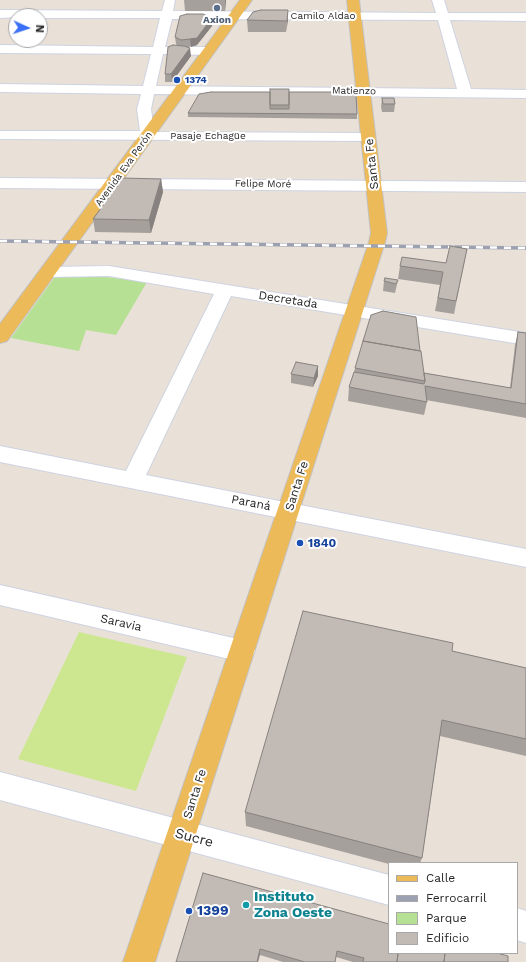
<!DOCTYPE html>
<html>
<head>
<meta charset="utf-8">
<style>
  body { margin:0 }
  #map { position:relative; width:526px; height:962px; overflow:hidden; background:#e9e0d8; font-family:"Work Sans",sans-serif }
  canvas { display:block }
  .legend { position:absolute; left:388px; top:862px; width:130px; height:92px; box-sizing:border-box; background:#fff; border:1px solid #a8a8a8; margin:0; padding:5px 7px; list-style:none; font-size:12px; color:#262626 }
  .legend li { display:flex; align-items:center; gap:8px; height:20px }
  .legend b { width:20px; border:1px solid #a8a8a8 }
  .north { position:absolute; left:8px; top:8px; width:40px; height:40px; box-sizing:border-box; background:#fff; border:1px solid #a8a8a8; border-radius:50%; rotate:93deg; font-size:11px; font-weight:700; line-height:16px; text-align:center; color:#262626 }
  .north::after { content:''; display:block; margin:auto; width:14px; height:18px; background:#3970f5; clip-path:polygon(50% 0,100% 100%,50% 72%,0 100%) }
</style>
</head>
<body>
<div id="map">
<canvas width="526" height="962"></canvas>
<ul class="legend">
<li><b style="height:5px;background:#edba59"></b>Calle</li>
<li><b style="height:5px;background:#9ba1b1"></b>Ferrocarril</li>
<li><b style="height:11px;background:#b6e094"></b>Parque</li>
<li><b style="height:11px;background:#c1bab5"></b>Edificio</li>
</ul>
<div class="north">N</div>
</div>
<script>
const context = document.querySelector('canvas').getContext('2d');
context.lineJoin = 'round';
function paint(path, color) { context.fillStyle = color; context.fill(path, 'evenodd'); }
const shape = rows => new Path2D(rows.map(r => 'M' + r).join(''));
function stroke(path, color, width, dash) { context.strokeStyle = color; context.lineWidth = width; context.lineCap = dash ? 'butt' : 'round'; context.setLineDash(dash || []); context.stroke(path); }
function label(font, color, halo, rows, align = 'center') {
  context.font = font + ' "Work Sans",sans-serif'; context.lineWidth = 4; context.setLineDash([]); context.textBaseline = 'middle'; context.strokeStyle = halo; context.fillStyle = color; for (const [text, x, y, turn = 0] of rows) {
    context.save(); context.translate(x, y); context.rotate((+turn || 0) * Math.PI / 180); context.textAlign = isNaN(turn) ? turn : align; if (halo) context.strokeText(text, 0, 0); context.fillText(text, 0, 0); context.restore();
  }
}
const green = shape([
  [65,275,98,276,147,282,116,335,86,330,79,351,11,338,54,278]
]);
const pitch = shape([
  [79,632,187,657,136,791,18,759]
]);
const minor = shape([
  [165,0,175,0,173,11,436,13,432,0,444,0,448,13,526,13,526,21,450,20,471,89,526,90,526,98,154,94,151,109,154,132,368,133,373,134,375,137,373,140,368,141,0,139,0,131,140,131,137,109,141,94,0,92,0,84,143,86,151,54,0,53,0,45,153,47,160,18,40,18,40,16,0,18,0,10,162,11,165,0],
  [172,19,438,20,457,89,156,86,163,54,209,55,213,54,215,51,213,48,209,47,165,47,172,19],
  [0,178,526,182,526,192,0,188,0,178],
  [109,266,526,333,526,345,231,296,146,475,526,549,526,567,0,462,0,446,126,471,214,294,109,276,48,277,42,276,39,272,42,268,48,267,109,266],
  [0,585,242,640,251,643,255,651,251,659,242,662,0,605,0,585],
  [0,772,389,875,389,905,0,800,0,772],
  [517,908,526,911,526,943,517,940,517,908]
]);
const major = shape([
  [240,0,252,0,7,341,0,343,0,324,240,0],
  [347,0,359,0,387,233,385,242,155,962,123,962,369,242,371,233,347,0]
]);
const rail = shape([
  [0,241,526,248]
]);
const wall = shape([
  [184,0,226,0,225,11,185,11],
  [288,10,286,32,248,32,247,20],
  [212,26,197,45,188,47,191,56,172,82,165,82,165,74,178,46,176,44,175,37],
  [289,92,357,114,357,119,188,117,188,113],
  [382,98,395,104,394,112,382,112,381,107],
  [161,179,163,192,151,233,95,232,93,219],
  [467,249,454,314,435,311,440,285,398,279,400,266,446,263],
  [398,280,395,293,383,291,384,281],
  [518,332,526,333,526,418,426,400,427,402,424,415,348,401,349,387,354,372,355,368,420,351,424,373,510,388,515,345],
  [318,366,318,376,313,387,291,383,291,374],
  [452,651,526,668,526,756,440,736,422,858,420,863,389,863,389,864,246,826,245,812],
  [203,873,508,962,353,962,336,957,335,962,283,962,260,955]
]);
const shadedWall = shape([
  [225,0,226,0,225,11],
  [288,10,288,21,286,32],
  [212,18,212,26,197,45,191,47,190,39],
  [190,48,191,56,172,82,171,74],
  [161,179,163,192,151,233,149,220],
  [318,366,318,376,313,387,314,378],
  [260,949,260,955,258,962,257,962]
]);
const building = shape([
  [261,10,288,10,287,21,247,20,253,12,261,10],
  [187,14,203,14,212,18,197,38,190,39,181,40,175,37,180,16,187,14],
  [173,45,184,46,190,48,171,74,165,74,168,47,173,45],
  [270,89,289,89,289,105,270,105,270,89],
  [211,92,270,92,270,109,289,109,289,92,349,92,356,95,357,114,188,113,199,94,211,92],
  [382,98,394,98,395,104,383,104,382,98],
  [123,178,161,179,149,220,93,219,123,178],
  [450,246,467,249,456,301,438,298,443,272,400,266,402,257,446,263,450,246],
  [385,278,398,280,396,284,384,281,385,278],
  [383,311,416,317,420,351,363,341,371,315,383,311],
  [518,332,526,333,526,404,425,386,427,402,349,387,354,372,424,384,425,381,424,373,511,388,518,332],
  [363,341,421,351,425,381,355,368,363,341],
  [296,362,318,366,314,378,291,374,296,362],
  [303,611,453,643,452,651,526,668,526,739,442,720,422,858,245,812,303,611],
  [203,873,389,924,389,953,398,953,397,962,363,962,364,958,337,951,335,962,305,962,260,949,257,962,176,962,203,873],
  [398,953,445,953,444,962,397,962,398,953],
  [445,953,497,953,508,956,508,962,444,962,445,953]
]);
const markers = [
  [217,8,4,"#5c6f8a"],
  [177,80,4,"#1a4fb4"],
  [300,543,4,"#1a4fb4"],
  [246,905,4,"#0f9aa8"],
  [189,911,4,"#1a4fb4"]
];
const farStreetnames = [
  ["Camilo Aldao",323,16],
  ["Matienzo",354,91,1],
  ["Pasaje Echagüe",208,136],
  ["Avenida Eva Perón",124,169,-54],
  ["Felipe Moré",263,184,1]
];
const farServicenames = [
  ["Axion",217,20]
];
const farTransitnames = [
  ["1374",185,80]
];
const streetNames = [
  ["Santa Fe",372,164,-96],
  ["Decretada",288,300,9],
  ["Santa Fe",297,486,-72],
  ["Paraná",251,503,11],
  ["Saravia",121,623,13],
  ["Santa Fe",195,794,-72]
];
const transitNames = [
  ["1840",308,543]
];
const nearStreetnames = [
  ["Sucre",194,838,15]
];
const nearCulturenames = [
  ["Instituto",254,897],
  ["Zona Oeste",254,913]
];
const nearTransitnames = [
  ["1399",197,911]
];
paint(green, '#b6e094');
paint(pitch, '#cce790');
stroke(minor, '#cdd3e0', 2);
stroke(major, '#c2c2c2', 2);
paint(minor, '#fff');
paint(major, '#edba59');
stroke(rail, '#9ba1b1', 3.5);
stroke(rail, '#fff', 2.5, [7]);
paint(wall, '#a6a09c');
paint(shadedWall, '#87827f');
paint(building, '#c1bab5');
stroke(building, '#87827f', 1);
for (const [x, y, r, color] of markers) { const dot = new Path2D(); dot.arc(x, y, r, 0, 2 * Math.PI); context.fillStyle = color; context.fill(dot); stroke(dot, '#fff', 1.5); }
label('10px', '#262626', '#fff', farStreetnames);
label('bold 10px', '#4e5e75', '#fff', farServicenames);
label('bold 10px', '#164399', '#fff', farTransitnames, 'left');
label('12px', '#262626', '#fff', streetNames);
label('bold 12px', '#164399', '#fff', transitNames, 'left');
label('14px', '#262626', '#fff', nearStreetnames);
label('bold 14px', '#0d838f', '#fff', nearCulturenames, 'left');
label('bold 14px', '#164399', '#fff', nearTransitnames, 'left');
</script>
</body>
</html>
